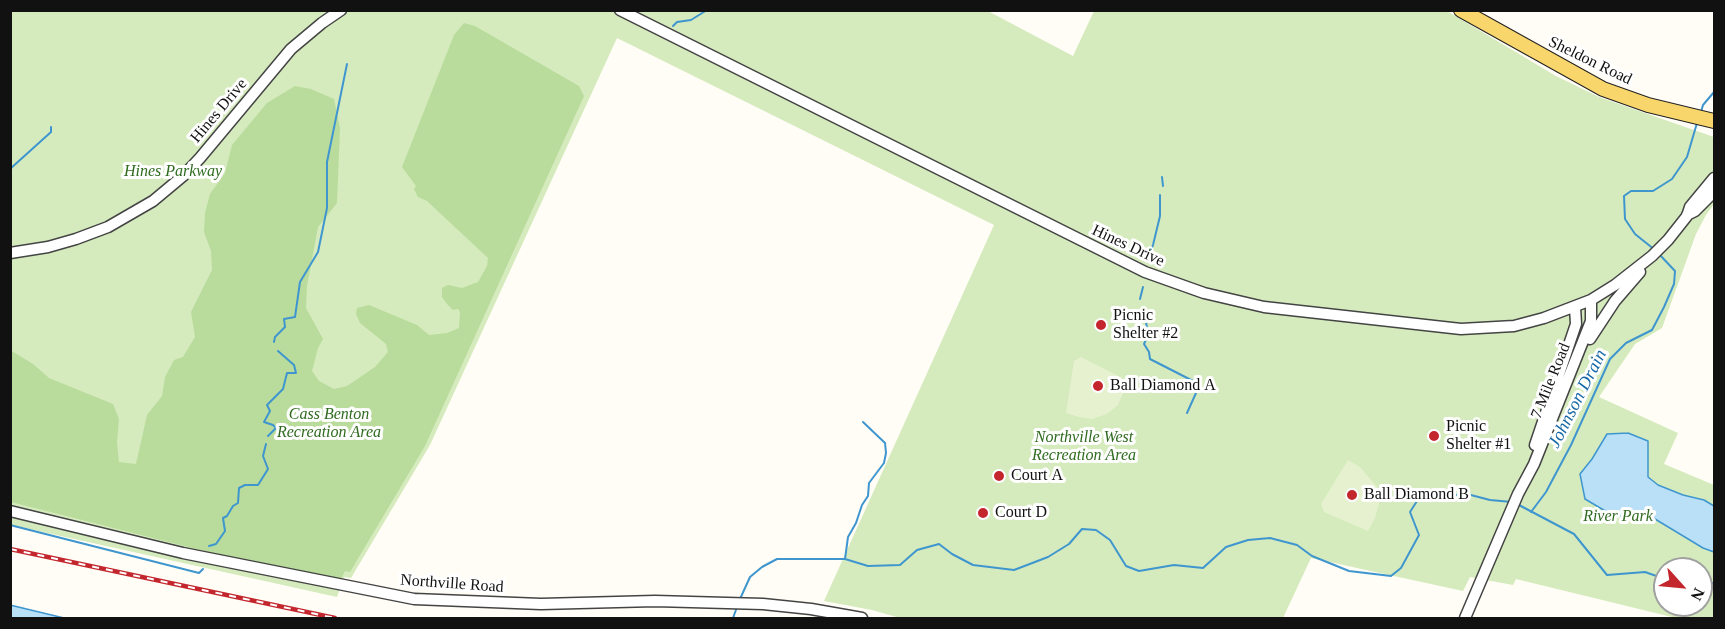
<!DOCTYPE html>
<html>
<head>
<meta charset="utf-8">
<style>
  body { margin:0 }
  #map { position:relative; width:1725px; height:629px; overflow:hidden; background:#fffdf5; font-family:Georgia,serif }
  canvas { display:block }
  .frame { position:absolute; inset:0; border:12px solid #111; pointer-events:none }
  .north { position:absolute; left:1653px; top:557px; width:60px; height:60px; box-sizing:border-box; background:#fff; border:2px solid #a0a0a0; border-radius:50%; rotate:117deg; font-size:16px; font-weight:700; line-height:24px; text-align:center; color:#111 }
  .north::after { content:''; display:block; margin:auto; width:21px; height:27px; background:#c4262e; clip-path:polygon(50% 0,100% 100%,50% 72%,0 100%) }
</style>
</head>
<body>
<div id="map">
<canvas width="1725" height="629"></canvas>
<div class="frame"></div>
<div class="north">N</div>
</div>
<script>
const context = document.querySelector('canvas').getContext('2d');
context.lineJoin = 'round';
function paint(path, color) { context.fillStyle = color; context.fill(path, 'evenodd'); }
const shape = rows => new Path2D(rows.map(r => 'M' + r).join(''));
function stroke(path, color, width, dash) { context.strokeStyle = color; context.lineWidth = width; context.lineCap = dash ? 'butt' : 'round'; context.setLineDash(dash || []); context.stroke(path); }
function label(font, color, halo, rows, align = 'center') {
  context.font = font + ' Georgia,serif'; context.lineWidth = 6; context.setLineDash([]); context.textBaseline = 'middle'; context.strokeStyle = halo; context.fillStyle = color; for (const [text, x, y, turn = 0] of rows) {
    context.save(); context.translate(x, y); context.rotate((+turn || 0) * Math.PI / 180); context.textAlign = isNaN(turn) ? turn : align; if (halo) context.strokeText(text, 0, 0); context.fillText(text, 0, 0); context.restore();
  }
}
const green = shape([
  [986,10,1073,56,1094,11,1447,11,1556,76,1599,97,1714,137,1714,204,1706,215,1696,234,1662,328,1635,344,1599,397,1678,433,1664,464,1714,485,1714,618,1676,618,1516,579,1513,585,1470,577,1463,591,1311,558,1283,618,900,618,872,610,824,601,994,225,617,38,430,445,351,578,344,577,337,597,11,525,11,11],
  [1665,569,1701,569,1701,605,1665,605]
]);
const forest = shape([
  [464,23,475,26,579,86,584,96,425,446,350,572,345,571,338,585,11,502,10,350,33,364,49,378,113,404,119,419,117,442,119,462,136,464,147,415,162,396,165,377,174,360,183,357,195,337,191,312,212,270,211,251,204,232,205,213,210,194,225,173,232,145,267,103,295,86,311,89,334,99,340,128,337,203,318,227,307,286,306,308,323,339,318,348,312,371,319,381,334,389,347,386,375,367,388,352,386,344,360,323,356,314,357,308,369,305,417,325,429,335,447,333,459,328,460,312,458,309,453,310,447,304,442,297,442,288,448,285,462,288,478,282,487,266,488,258,427,201,418,197,414,189,416,186,402,167,454,35]
]);
const pitch = shape([
  [1081,357,1128,381,1118,405,1107,414,1092,419,1079,417,1066,413,1074,361],
  [1348,460,1360,467,1377,487,1379,503,1375,518,1368,531,1324,512,1321,504]
]);
const water = shape([
  [1628,433,1648,441,1648,477,1658,485,1683,495,1704,500,1714,506,1714,552,1703,548,1655,519,1612,515,1585,499,1580,474,1592,459,1607,434,1628,433],
  [10,605,64,618,11,618,10,605]
]);
const stream = shape([
  [673,26,677,22,691,20,707,10],
  [1701,112,1703,105,1714,92],
  [10,169,51,132,51,127],
  [1162,177,1163,186],
  [1655,250,1635,234,1625,219,1624,196,1631,191,1653,191,1672,179,1687,157,1697,123],
  [1148,258,1153,245,1160,216,1160,195],
  [1140,299,1143,287],
  [1145,315,1148,335,1144,344,1149,352,1150,359,1197,383,1196,393,1187,413],
  [274,342,275,337,285,327,284,319,295,317,300,282,318,252,327,208,327,162,347,64],
  [268,436,276,428,273,425,264,422,270,411,267,405,283,389,287,373,296,373,294,365,278,351],
  [1517,504,1574,534,1607,575,1645,572,1665,579],
  [1531,512,1546,492,1571,445,1610,359,1626,343,1652,330,1664,307,1674,284,1675,271,1659,254],
  [10,525,199,573,203,569],
  [209,546,216,544,225,531,223,518,227,516,233,506,238,503,239,488,245,485,258,485,268,469,263,456,266,444],
  [845,559,848,537,856,523,862,505,868,496,869,483,884,463,886,453,885,443,863,422],
  [1701,583,1714,583],
  [740,599,750,577,762,567,777,559,845,559,868,566,900,565,917,550,939,544,952,554,973,565,1014,570,1048,557,1069,544,1082,529,1096,530,1110,540,1126,566,1139,571,1174,565,1203,568,1226,547,1248,540,1270,538,1297,545,1312,556,1349,571,1391,576,1401,568,1419,535,1410,512,1417,501,1429,497,1467,494,1490,500,1512,502],
  [733,618,737,607]
]);
const minor = shape([
  [620,10,1145,272,1204,293,1264,307,1461,329,1514,326,1544,318,1591,300,1615,285,1652,256,1668,240,1687,216,1690,207,1714,178],
  [1687,215,1695,211,1714,192],
  [10,253,48,247,76,239,108,227,153,201,183,176,200,158,291,49,322,23,341,10],
  [1590,339,1615,301,1640,272],
  [1535,445,1576,324,1575,307],
  [10,511,183,553,414,599,541,604,655,601,763,604,811,609,862,618],
  [1465,618,1518,494,1534,464,1591,321,1591,300]
]);
const major = shape([
  [1461,10,1603,89,1648,105,1714,121]
]);
const rail = shape([
  [10,549,335,618]
]);
const markers = [
  [1101,325,6,"#c4262e"],
  [1098,386,6,"#c4262e"],
  [1434,436,6,"#c4262e"],
  [999,476,6,"#c4262e"],
  [1352,495,6,"#c4262e"],
  [983,513,6,"#c4262e"]
];
const streetNames = [
  ["Sheldon Road",1590,61,26],
  ["Hines Drive",219,111,-50],
  ["Hines Drive",1128,246,25],
  ["7 Mile Road",1551,381,-68],
  ["Northville Road",452,584,4]
];
const parkNames = [
  ["Hines Parkway",173,172],
  ["Cass Benton",329,415],
  ["Recreation Area",329,433],
  ["Northville West",1084,438],
  ["Recreation Area",1084,456],
  ["River Park",1618,517]
];
const poiNames = [
  ["Picnic",1113,316],
  ["Shelter #2",1113,334],
  ["Ball Diamond A",1110,386],
  ["Picnic",1446,427],
  ["Shelter #1",1446,445],
  ["Court A",1011,476],
  ["Ball Diamond B",1364,495],
  ["Court D",995,513]
];
const waterNames = [
  ["Johnson Drain",1578,399,-63]
];
paint(green, '#d5ebbd');
paint(forest, '#b9dc9c');
paint(pitch, '#e6f2cf');
paint(water, '#b9e0f7');
stroke(water, '#3f96cf', 1.5);
stroke(stream, '#3f96cf', 2);
stroke(minor, '#444', 13);
stroke(major, '#222', 16);
stroke(minor, '#fff', 10);
stroke(major, '#f9d66b', 14);
stroke(rail, '#c4262e', 4.5);
stroke(rail, '#fff', 2, [7]);
for (const [x, y, r, color] of markers) { const dot = new Path2D(); dot.arc(x, y, r, 0, 2 * Math.PI); context.fillStyle = color; context.fill(dot); stroke(dot, '#fff', 2); }
label('16px', '#111', '#fff', streetNames);
label('italic 16px', '#2f6b1f', '#fff', parkNames);
label('16px', '#111', '#fff', poiNames, 'left');
label('italic 18px', '#1768a6', '#fff', waterNames);
</script>
</body>
</html>
